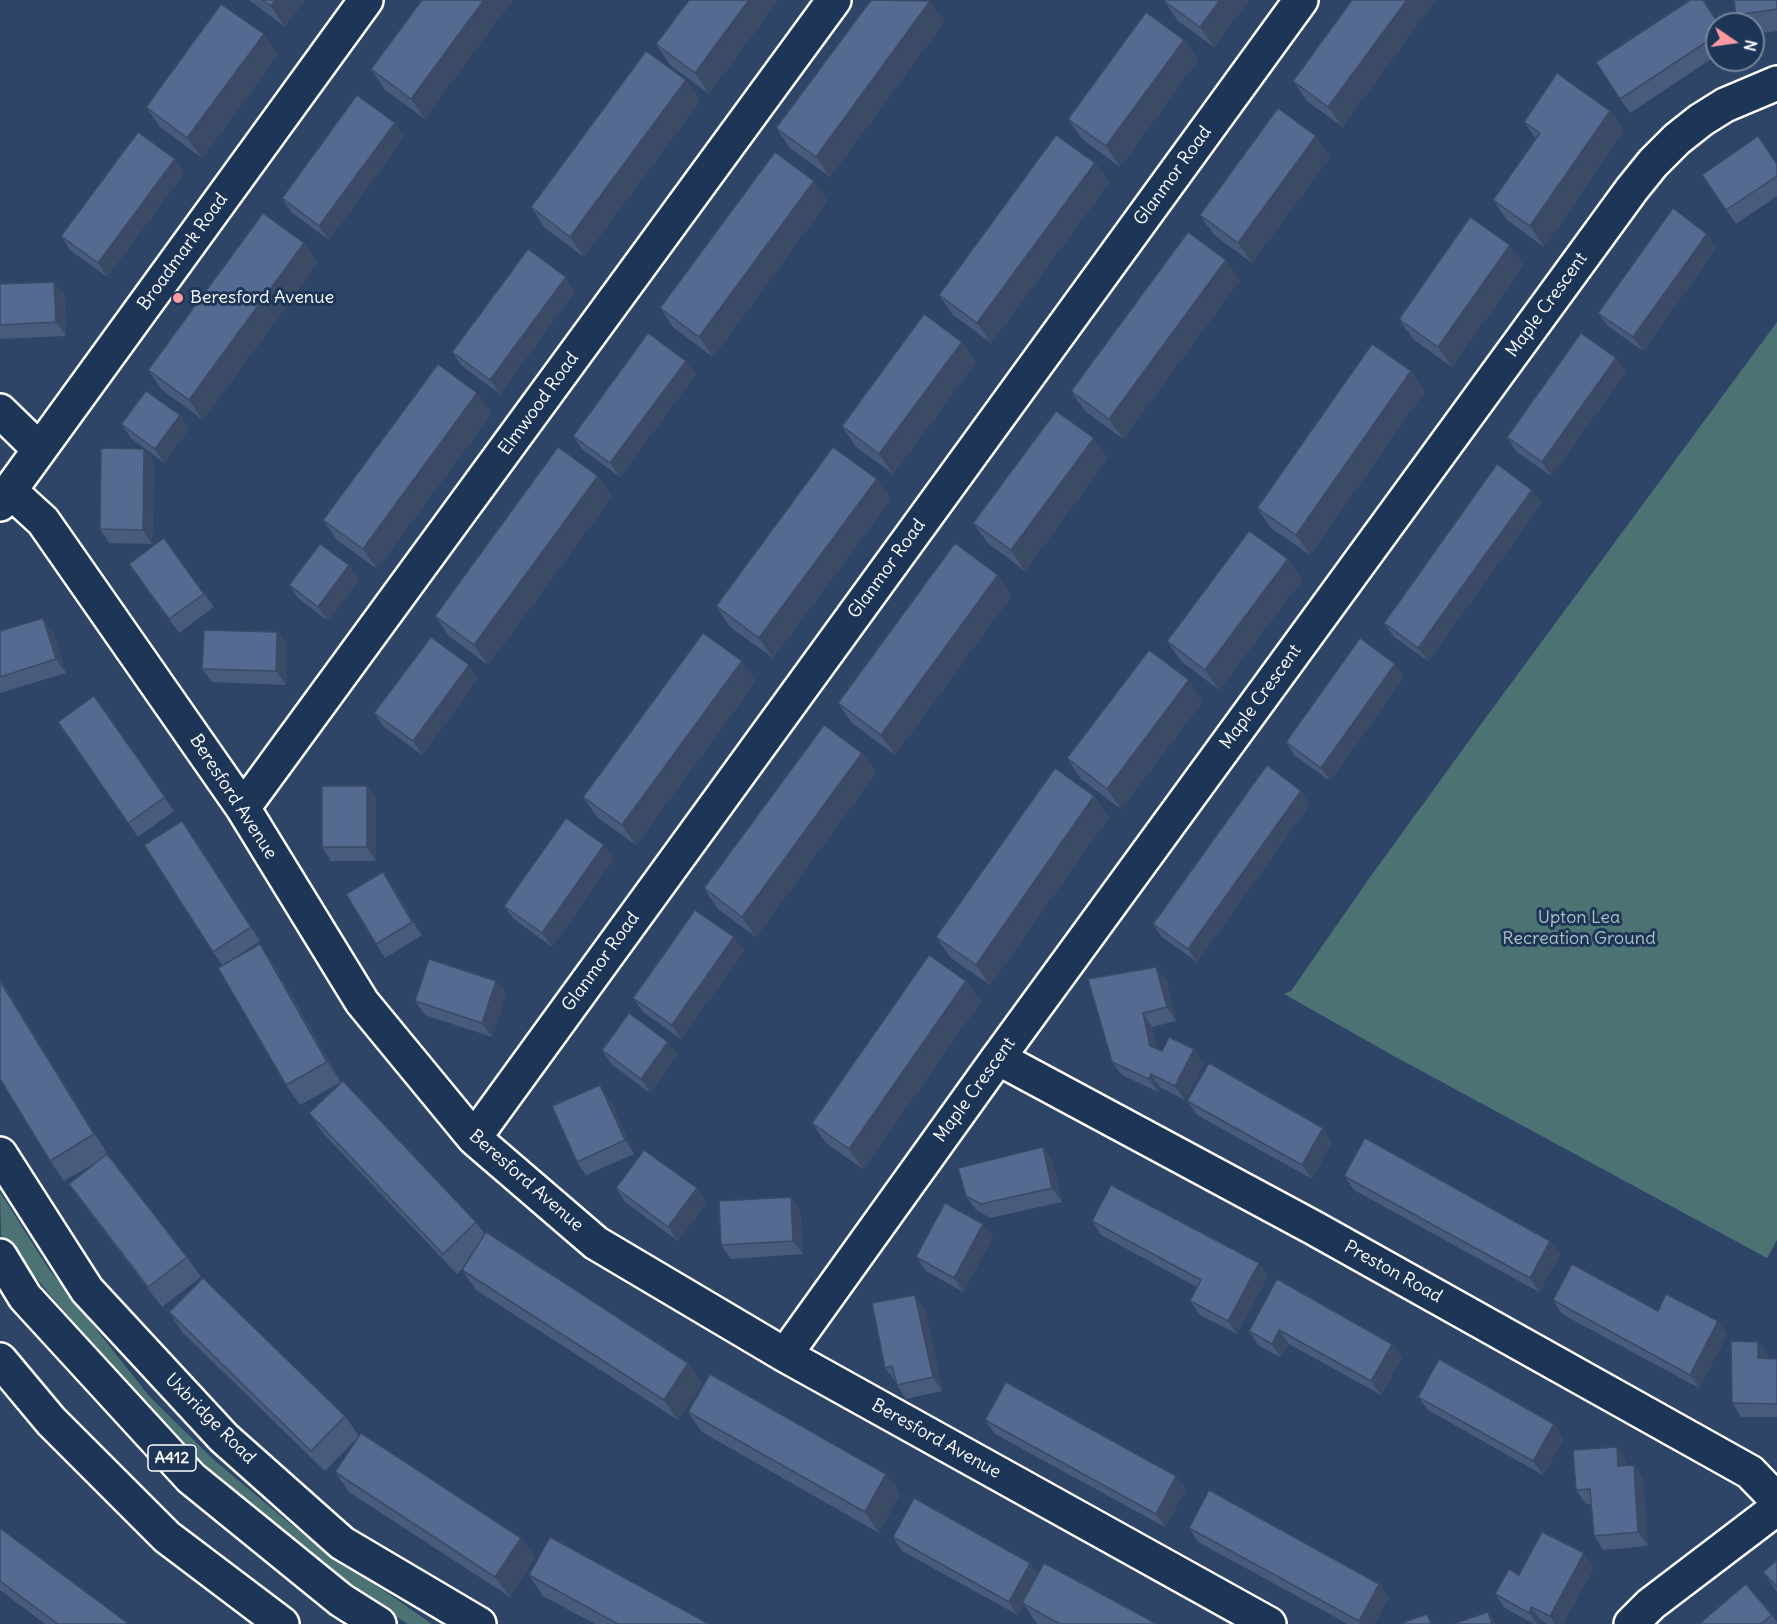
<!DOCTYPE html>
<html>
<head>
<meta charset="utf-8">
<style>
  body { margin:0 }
  #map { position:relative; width:1777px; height:1624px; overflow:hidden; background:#2e4568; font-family:Delius,sans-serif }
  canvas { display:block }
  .north { position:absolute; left:1705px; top:12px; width:60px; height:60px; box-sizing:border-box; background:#1d3557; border:2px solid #77869a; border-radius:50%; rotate:103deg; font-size:16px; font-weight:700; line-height:24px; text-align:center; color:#fff }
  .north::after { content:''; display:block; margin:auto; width:21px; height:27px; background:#ff9aa2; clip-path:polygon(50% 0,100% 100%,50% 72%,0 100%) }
</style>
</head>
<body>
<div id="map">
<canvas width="1777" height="1624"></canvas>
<div class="north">N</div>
</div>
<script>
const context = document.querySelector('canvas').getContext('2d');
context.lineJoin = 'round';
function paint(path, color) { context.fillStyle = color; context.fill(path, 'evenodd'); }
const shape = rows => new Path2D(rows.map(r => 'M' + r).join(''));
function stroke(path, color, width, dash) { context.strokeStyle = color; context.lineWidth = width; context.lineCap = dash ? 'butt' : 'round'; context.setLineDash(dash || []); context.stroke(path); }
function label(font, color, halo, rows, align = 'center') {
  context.font = font + ' Delius,sans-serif'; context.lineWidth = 6; context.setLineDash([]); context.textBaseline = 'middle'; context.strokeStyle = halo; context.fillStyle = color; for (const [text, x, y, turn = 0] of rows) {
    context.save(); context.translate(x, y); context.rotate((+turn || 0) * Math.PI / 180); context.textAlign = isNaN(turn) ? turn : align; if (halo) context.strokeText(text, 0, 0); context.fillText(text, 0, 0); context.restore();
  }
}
const green = shape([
  [1777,322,1777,1240,1767,1258,1392,1055,1284,994,1291,991,1368,880,1487,716],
  [0,1192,48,1268,149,1396,214,1460,305,1536,432,1624,408,1624,361,1594,251,1510,128,1390,1,1235]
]);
const minor = shape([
  [0,411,39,449],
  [9,490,43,521,243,808,362,1002,474,1138,596,1243,785,1355,1269,1624],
  [0,504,366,0],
  [243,808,834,0],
  [998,1058,1314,1228,1750,1472,1777,1500],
  [474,1138,1301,0],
  [0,1154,87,1290,224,1438,342,1543,479,1624],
  [785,1355,998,1058,1632,189,1653,163,1677,139,1701,120,1725,105,1777,83],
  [1631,1624,1651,1604,1777,1508]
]);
const major = shape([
  [0,1256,25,1297,191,1478,341,1600,379,1624],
  [0,1360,51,1421,167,1537,282,1624]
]);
const wall = shape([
  [249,0,304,0,285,27],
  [422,0,425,119,385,90,371,69],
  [689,0,778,0,709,94,670,65,656,44],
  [1249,0,1214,47,1178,21,1164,1],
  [1352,0,1343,127,1307,101,1293,81],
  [1703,0,1719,24,1717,24,1717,55,1630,113,1620,99],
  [1777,0,1777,31,1753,34,1753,24,1743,24,1736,15],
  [945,21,830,177,790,148,776,128],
  [264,34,278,55,202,158,160,127,146,107],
  [1184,40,1198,60,1120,167,1082,139,1068,119],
  [700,101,584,257,545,228,531,207],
  [1610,111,1624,131,1544,247,1507,220,1493,200,1536,139,1524,122],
  [404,137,329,240,291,212,282,198],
  [1330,157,1252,263,1214,235,1200,215],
  [175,159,184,173,107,277,70,250,61,236],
  [1095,163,1109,183,991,343,953,315,939,295],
  [1777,164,1777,196,1736,224,1702,175],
  [828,201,713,357,674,328,660,308],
  [304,243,318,263,203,420,162,390,148,370],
  [1717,247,1643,351,1608,326,1598,313],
  [1524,265,1452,367,1413,339,1399,319],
  [1240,280,1123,439,1085,411,1071,391],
  [0,284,64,295,66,336,0,339],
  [575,291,500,394,462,366,452,352],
  [1616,358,1626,372,1551,476,1516,451,1507,437],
  [976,362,893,474,856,447,842,426],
  [696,374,620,477,582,449,573,436],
  [1425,391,1310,555,1271,528,1257,508],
  [492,413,377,569,337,540,323,520],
  [180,415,189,429,164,463,131,438,121,424],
  [1108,458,1025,571,988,543,973,523],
  [154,462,152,544,109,543,100,529],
  [598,476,612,497,488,665,449,636,435,616],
  [891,499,773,658,730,627,716,606],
  [1542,503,1428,661,1394,637,1384,623],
  [164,538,214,607,179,633,129,564],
  [1288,559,1302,580,1219,690,1181,661,1167,641],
  [359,579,328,621,299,599,289,585],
  [1012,595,895,755,852,723,838,703],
  [0,631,53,631,66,673,0,693],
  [277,632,287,645,286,685,212,682,202,669],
  [1404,677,1330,781,1295,756,1286,742],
  [478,679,422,755,384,727,374,713],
  [756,681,636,845,597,817,583,797],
  [94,696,174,811,138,837,58,722],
  [1203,701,1121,809,1081,779,1067,758],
  [862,753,876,773,756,937,718,909,704,888],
  [367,786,376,800,376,861,331,861,322,847],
  [1094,796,1109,817,990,985,951,958,936,937],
  [1310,804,1197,962,1162,937,1153,924],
  [191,834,260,941,228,962,274,964,341,1082,300,1105,286,1085,223,966,213,952],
  [614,858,552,947,514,919,504,906],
  [393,886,422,935,385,958,376,944],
  [744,951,681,1039,643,1012,633,998],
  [1088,979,1166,980,1176,1021,1152,1027,1157,1049,1162,1051,1194,1049,1204,1063,1185,1100,1161,1088,1158,1092,1122,1075,1112,1062],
  [496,981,506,995,492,1037,425,1015,415,1001],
  [966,981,981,1001,863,1169,826,1143,812,1123],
  [3,983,108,1155,187,1257,201,1277,162,1307,83,1204,69,1184,100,1160,64,1181,50,1161],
  [602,1050,678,1055,650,1093,611,1064],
  [610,1099,634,1154,586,1175,577,1162],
  [1187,1101,1332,1142,1312,1179,1197,1115],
  [309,1113,476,1222,485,1234,688,1363,702,1383,678,1420,476,1290,462,1270,464,1267,457,1274,323,1133],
  [1052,1160,1062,1202,990,1218,976,1210,966,1196],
  [1344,1176,1550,1241,1560,1255,1539,1292,1354,1190],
  [616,1188,697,1188,706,1202,678,1241,625,1202],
  [791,1197,800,1211,803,1254,731,1259,721,1245],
  [1092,1221,1268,1276,1237,1334,1200,1315,1190,1301,1197,1287,1101,1235],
  [983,1224,993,1237,963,1292,926,1271,916,1257],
  [1277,1279,1392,1344,1402,1358,1381,1395,1289,1344,1281,1358,1258,1345,1249,1331],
  [1553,1300,1658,1311,1718,1321,1727,1335,1699,1388,1562,1314],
  [925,1308,942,1391,906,1399,897,1385,896,1381,895,1381,885,1368],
  [169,1312,345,1416,359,1436,521,1538,535,1558,510,1597,349,1492,335,1472,358,1437,325,1471,183,1333],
  [1758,1342,1768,1355,1768,1359,1777,1359,1777,1417,1741,1417,1732,1403],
  [1418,1397,1564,1438,1543,1475,1428,1410],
  [688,1412,886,1474,900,1494,879,1533,702,1432],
  [985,1420,1186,1490,1165,1527,995,1434],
  [1627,1460,1627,1466,1634,1465,1643,1479,1648,1546,1603,1550,1594,1536,1591,1504,1586,1504,1576,1490],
  [0,1528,129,1624,45,1624,0,1590],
  [1189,1528,1379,1584,1389,1598,1374,1624,1348,1624,1198,1542],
  [893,1537,1038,1574,1157,1624,1037,1624,1024,1605,1018,1615,902,1551],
  [1777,1560,1777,1592,1763,1572],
  [1594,1567,1563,1624,1548,1624,1541,1620,1539,1624,1534,1624,1505,1608,1495,1594,1519,1575],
  [529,1575,709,1624,595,1624,543,1596],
  [1772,1615,1777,1622,1777,1624,1699,1624]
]);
const shadedWall = shape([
  [275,0,304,0,285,27,271,6],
  [484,0,513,0,425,119,411,99],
  [749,0,778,0,709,94,695,73],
  [1220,0,1249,0,1214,47,1200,27],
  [1407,0,1436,0,1343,127,1328,107],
  [930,1,945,21,830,177,816,157],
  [264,34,278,55,202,158,187,138],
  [1184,40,1198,60,1120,167,1106,146],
  [686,80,700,101,584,257,570,237],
  [1610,111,1624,131,1544,247,1530,226],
  [395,123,404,137,329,240,319,226],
  [1316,136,1330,157,1252,263,1238,243],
  [175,159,184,173,107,277,98,263],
  [1095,163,1109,183,991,343,977,323],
  [814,181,828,201,713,357,699,337],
  [1707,234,1717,247,1643,351,1633,337],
  [304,243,318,263,203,420,189,400],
  [1510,245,1524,265,1452,367,1438,347],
  [1226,260,1240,280,1123,439,1109,419],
  [566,277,575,291,500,394,490,380],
  [54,282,64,295,66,336,56,322],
  [962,342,976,362,893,474,879,454],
  [1616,358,1626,372,1551,476,1542,462],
  [686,361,696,374,620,477,610,463],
  [1411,371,1425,391,1310,555,1296,535],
  [477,393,492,413,377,569,363,549],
  [180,415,189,429,164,463,155,449],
  [1094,438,1108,458,1025,571,1011,550],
  [144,449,154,462,152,544,143,530],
  [598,476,612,497,488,665,474,645],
  [877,479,891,499,773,658,759,638],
  [1532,490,1542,503,1428,661,1418,648],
  [1288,559,1302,580,1219,690,1205,670],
  [349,565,359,579,328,621,318,607],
  [998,575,1012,595,895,755,881,735],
  [43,618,53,631,66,673,56,659],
  [277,632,287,645,286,685,276,671],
  [742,661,756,681,636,845,622,825],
  [1395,664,1404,677,1330,781,1321,768],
  [469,665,478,679,422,755,413,741],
  [1189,680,1203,701,1121,809,1107,789],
  [862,753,876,773,756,937,742,917],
  [367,786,376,800,376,861,367,847],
  [1301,791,1310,804,1197,962,1188,949],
  [1094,796,1109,817,990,985,976,965],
  [182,821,191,834,260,941,251,927],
  [604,845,614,858,552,947,542,933],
  [383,872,393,886,422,935,412,922],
  [734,937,744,951,681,1039,672,1025],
  [260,944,274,964,341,1082,327,1062],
  [1156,967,1166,980,1176,1021,1167,1007],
  [0,978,3,983,108,1154,94,1134,0,981],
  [496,981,506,995,492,1037,482,1023],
  [966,981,981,1001,863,1169,849,1149],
  [1143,1013,1152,1027,1160,1059,1150,1046],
  [668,1042,678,1055,650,1093,641,1079],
  [1194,1049,1204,1063,1185,1100,1175,1086],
  [1151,1074,1161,1088,1158,1092,1149,1079],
  [600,1085,610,1099,634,1154,625,1140],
  [1323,1128,1332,1142,1312,1179,1302,1165],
  [1043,1147,1052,1160,1062,1202,1052,1188],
  [697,1188,706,1202,678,1241,668,1227],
  [791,1197,800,1211,803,1254,793,1241],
  [983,1224,993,1237,963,1292,954,1278],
  [1550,1241,1560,1255,1539,1292,1530,1278],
  [1259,1263,1268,1276,1237,1334,1228,1321],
  [915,1295,925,1308,942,1391,933,1377],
  [1718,1321,1727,1335,1699,1388,1690,1375],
  [1279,1330,1289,1344,1281,1358,1272,1344],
  [1758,1342,1768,1355,1767,1372,1758,1358],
  [1392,1344,1402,1358,1381,1395,1371,1381],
  [688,1363,702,1383,678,1420,664,1400],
  [1554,1424,1564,1438,1543,1475,1533,1461],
  [1617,1447,1627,1460,1628,1480,1618,1466],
  [1634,1465,1643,1479,1648,1546,1638,1532],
  [886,1474,900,1494,879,1533,865,1512],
  [1176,1476,1186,1490,1165,1527,1156,1514],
  [521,1538,535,1558,510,1597,495,1577],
  [1584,1553,1594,1567,1563,1624,1555,1624,1550,1616],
  [1030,1563,1040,1577,1022,1603,1024,1605,1018,1615,1009,1602],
  [1379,1584,1389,1598,1374,1624,1361,1624,1359,1621],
  [1531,1607,1541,1620,1539,1624,1537,1624,1529,1613],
  [1488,1612,1496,1624,1492,1624],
  [1427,1614,1434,1624,1431,1624]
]);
const building = shape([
  [262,0,275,0,271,6,262,0],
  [422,0,484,0,411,99,371,69,422,0],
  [689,0,749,0,695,73,656,44,689,0],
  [871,0,930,1,816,157,776,128,871,0],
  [1165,0,1220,0,1200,27,1164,1,1165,0],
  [1352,0,1407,0,1328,107,1293,81,1352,0],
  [1690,0,1703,0,1719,24,1717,24,1717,35,1620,99,1596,62,1690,0],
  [1734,0,1777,0,1777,9,1736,15,1734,0],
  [221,4,264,34,187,138,146,107,221,4],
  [1146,12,1184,40,1106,146,1068,119,1146,12],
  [646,51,686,80,570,237,531,207,646,51],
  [1557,73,1610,111,1530,226,1493,200,1540,133,1524,122,1557,73],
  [357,95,395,123,319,226,282,198,357,95],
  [1278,108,1316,136,1238,243,1200,215,1278,108],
  [138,132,175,159,98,263,61,236,138,132],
  [1056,135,1095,163,977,323,939,295,1056,135],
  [1758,136,1777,164,1777,176,1726,210,1702,175,1758,136],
  [775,152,814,181,699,337,660,308,775,152],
  [1673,208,1707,234,1633,337,1598,313,1673,208],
  [263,213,304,243,189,400,148,370,263,213],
  [1470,217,1510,245,1438,347,1399,319,1470,217],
  [1188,232,1226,260,1109,419,1071,391,1188,232],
  [528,249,566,277,490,380,452,352,528,249],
  [54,282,56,322,0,325,0,284,54,282],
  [924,314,962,342,879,454,842,426,924,314],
  [648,333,686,361,610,463,573,436,648,333],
  [1581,333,1616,358,1542,462,1507,437,1581,333],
  [1372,344,1411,371,1296,535,1257,508,1372,344],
  [438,364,477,393,363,549,323,520,438,364],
  [146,391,180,415,155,449,121,424,146,391],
  [1056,411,1094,438,1011,550,973,523,1056,411],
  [558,447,598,476,474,645,435,616,558,447],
  [833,447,877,479,759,638,716,606,833,447],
  [101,448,144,449,143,530,100,529,101,448],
  [1497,464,1532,490,1418,648,1384,623,1497,464],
  [1249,531,1288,559,1205,670,1167,641,1249,531],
  [164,538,204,594,169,619,129,564,164,538],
  [955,543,998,575,881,735,838,703,955,543],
  [320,544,349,565,318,607,289,585,320,544],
  [43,618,56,659,0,677,0,631,43,618],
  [204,630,277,632,276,671,202,669,204,630],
  [703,633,742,661,622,825,583,797,703,633],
  [431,637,469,665,413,741,374,713,431,637],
  [1360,638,1395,664,1321,768,1286,742,1360,638],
  [1149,650,1189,680,1107,789,1067,758,1149,650],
  [94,696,165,797,128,823,58,722,94,696],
  [824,725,862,753,742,917,704,888,824,725],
  [1267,765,1301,791,1188,949,1153,924,1267,765],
  [1055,768,1094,796,976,965,936,937,1055,768],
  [322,786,367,786,367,847,322,847,322,786],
  [566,818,604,845,542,933,504,906,566,818],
  [182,821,251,927,213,952,144,845,182,821],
  [383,872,412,922,376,944,346,894,383,872],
  [695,910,734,937,672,1025,633,998,695,910],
  [260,944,327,1062,286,1085,218,968,260,944],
  [929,955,966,981,849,1149,812,1123,929,955],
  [429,959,496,981,482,1023,415,1001,429,959],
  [1156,967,1167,1007,1143,1013,1150,1046,1162,1051,1169,1037,1194,1049,1175,1086,1151,1074,1149,1079,1112,1062,1088,979,1156,967],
  [0,981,94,1134,50,1161,0,1079,0,981],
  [629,1013,668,1042,641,1079,602,1050,629,1013],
  [1209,1063,1323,1128,1302,1165,1187,1101,1209,1063],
  [343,1081,476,1222,443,1254,309,1113,343,1081],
  [600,1085,625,1140,577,1162,552,1106,600,1085],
  [1365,1138,1550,1241,1530,1278,1344,1176,1365,1138],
  [1043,1147,1052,1188,981,1204,966,1196,958,1168,1043,1147],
  [644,1150,697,1188,668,1227,616,1188,644,1150],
  [107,1154,187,1257,148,1287,69,1184,107,1154],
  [1111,1185,1259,1263,1228,1321,1190,1301,1201,1280,1092,1221,1111,1185],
  [791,1197,793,1241,721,1245,719,1201,791,1197],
  [945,1203,983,1224,954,1278,916,1257,945,1203],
  [486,1232,688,1363,664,1400,462,1270,486,1232],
  [1572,1264,1658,1311,1666,1294,1718,1321,1690,1375,1553,1300,1572,1264],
  [203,1278,345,1416,311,1451,169,1312,203,1278],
  [1277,1279,1392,1344,1371,1381,1279,1330,1272,1344,1249,1331,1277,1279],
  [915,1295,933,1377,897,1385,892,1366,885,1368,872,1303,915,1295],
  [1731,1341,1758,1342,1758,1358,1777,1359,1777,1404,1732,1403,1731,1341],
  [1439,1359,1554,1424,1533,1461,1418,1397,1439,1359],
  [710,1374,886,1474,865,1512,688,1412,710,1374],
  [1006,1382,1176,1476,1156,1514,985,1420,1006,1382],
  [361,1433,521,1538,495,1577,335,1472,361,1433],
  [1617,1447,1618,1466,1634,1465,1638,1532,1594,1536,1590,1489,1576,1490,1573,1450,1617,1447],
  [1209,1490,1379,1584,1359,1621,1189,1528,1209,1490],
  [914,1498,1030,1563,1009,1602,893,1537,914,1498],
  [0,1528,129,1624,58,1624,0,1581,0,1528],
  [1542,1532,1584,1553,1550,1616,1531,1607,1529,1613,1495,1594,1509,1569,1519,1575,1542,1532],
  [550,1537,709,1624,618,1624,529,1575,550,1537],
  [1777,1560,1777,1587,1763,1572,1777,1560],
  [1044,1563,1157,1624,1060,1624,1022,1603,1044,1563],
  [1746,1584,1772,1615,1761,1624,1699,1624,1746,1584],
  [1488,1612,1492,1624,1453,1624,1488,1612],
  [1427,1614,1431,1624,1399,1624,1427,1614]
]);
const markers = [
  [178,298,6,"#ff9aa2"]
];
const shields = [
  [172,1458,48]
];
const shieldNames = [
  ["A412",172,1458]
];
const streetNames = [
  ["Glanmor Road",1173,176,-54],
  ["Broadmark Road",183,252,-54],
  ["Maple Crescent",1547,305,-54],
  ["Elmwood Road",539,404,-54],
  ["Glanmor Road",887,569,-54],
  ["Maple Crescent",1261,697,-54],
  ["Beresford Avenue",233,797,57],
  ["Glanmor Road",601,962,-54],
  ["Maple Crescent",975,1090,-54],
  ["Beresford Avenue",526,1181,41],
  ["Preston Road",1393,1272,29],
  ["Uxbridge Road",210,1419,45],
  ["Beresford Avenue",936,1439,29]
];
const poiNames = [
  ["Beresford Avenue",190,298]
];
const parkNames = [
  ["Upton Lea",1579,918],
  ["Recreation Ground",1579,939]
];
paint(green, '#4c7274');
stroke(minor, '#fff', 38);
stroke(major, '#fff', 38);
stroke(minor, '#1d3557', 33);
stroke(major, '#1d3557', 33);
paint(wall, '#485b7c');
paint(shadedWall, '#3b4a65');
paint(building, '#546a90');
stroke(building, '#3b4a65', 1.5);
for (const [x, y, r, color] of markers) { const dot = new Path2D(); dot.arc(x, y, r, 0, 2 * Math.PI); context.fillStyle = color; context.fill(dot); stroke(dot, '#1d3557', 2); }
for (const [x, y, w] of shields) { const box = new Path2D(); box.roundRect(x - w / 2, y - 13, w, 26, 4.5); context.fillStyle = '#1d3557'; context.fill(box); stroke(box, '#fff', 1.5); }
label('bold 16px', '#fff', null, shieldNames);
label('18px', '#fff', '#1d3557', streetNames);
label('18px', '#fff', '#1d3557', poiNames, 'left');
label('18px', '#aec0c0', '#1d3557', parkNames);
</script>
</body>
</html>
